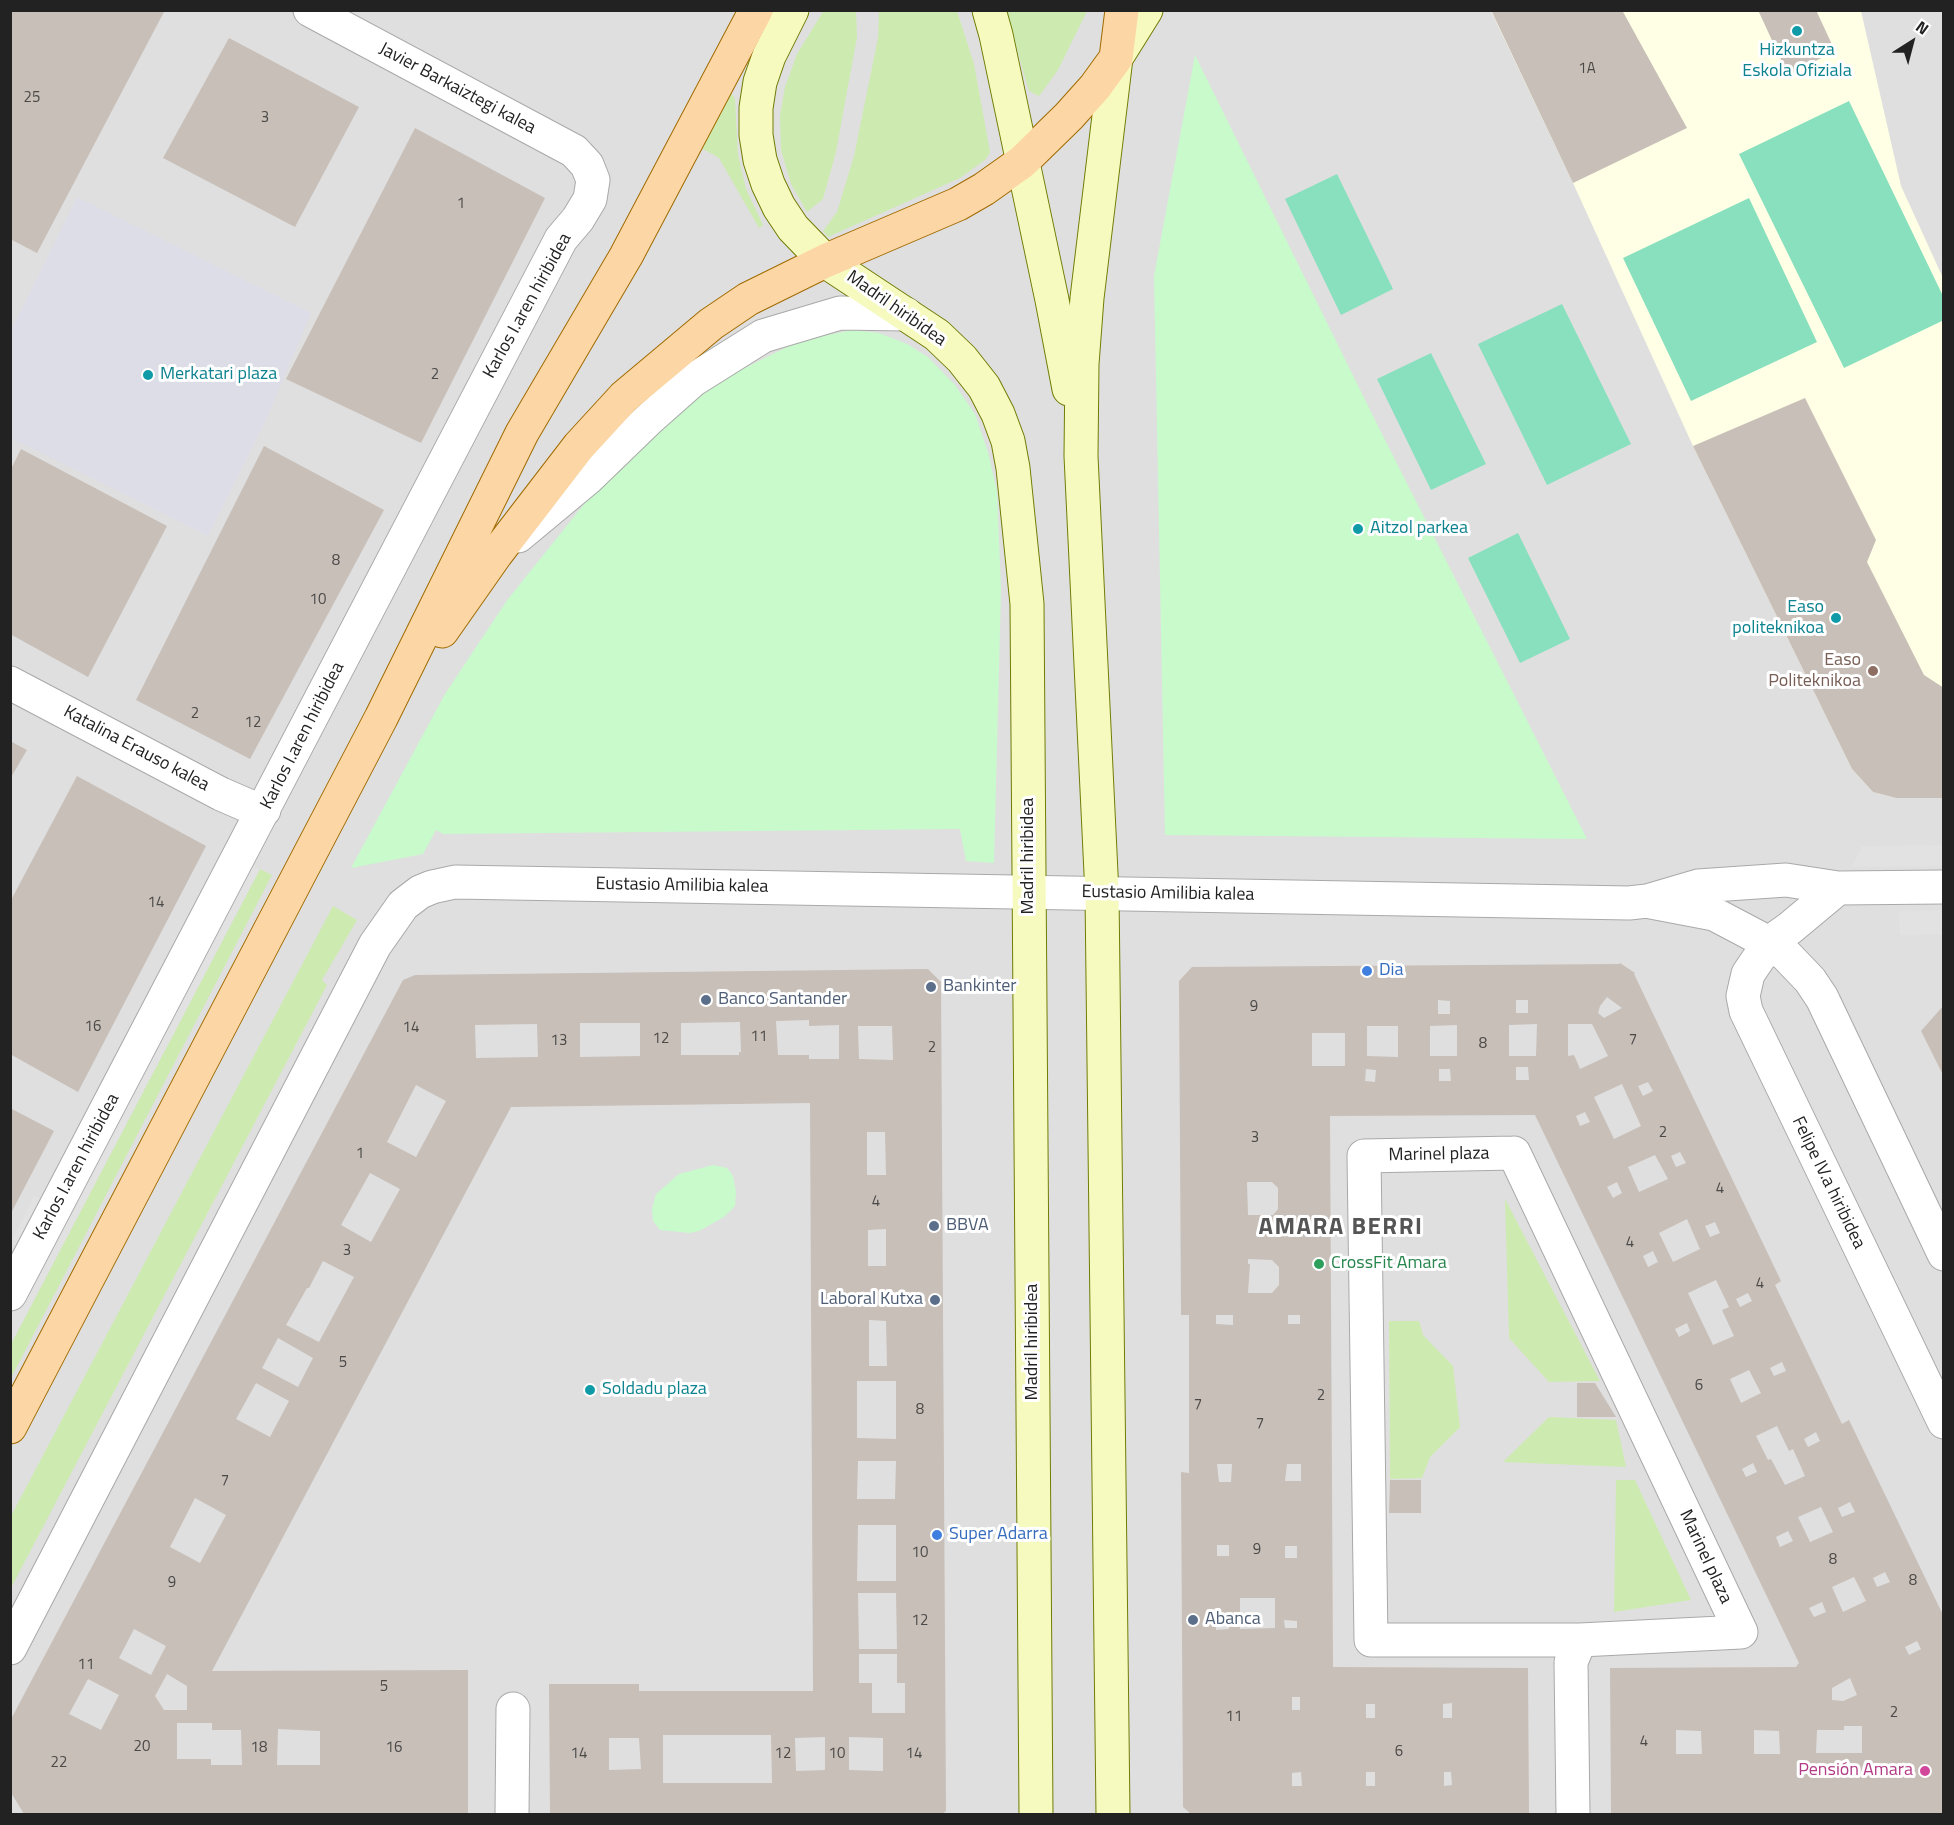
<!DOCTYPE html>
<html>
<head>
<meta charset="utf-8">
<style>
  body { margin:0 }
  #map { position:relative; width:1954px; height:1825px; overflow:hidden; background:#f2efe9; font-family:"Titillium Web",sans-serif }
  canvas { display:block }
  .frame { position:absolute; inset:0; border:12px solid #222; pointer-events:none }
  .north { position:absolute; left:1882px; top:12px; width:60px; height:60px; -webkit-text-stroke:4px #fff; paint-order:stroke; rotate:36deg; font-size:16px; font-weight:700; line-height:24px; text-align:center; color:#222 }
  .north::after { content:''; display:block; margin:auto; width:21px; height:27px; background:#222; clip-path:polygon(50% 0,100% 100%,50% 72%,0 100%) }
</style>
</head>
<body>
<div id="map">
<canvas width="1954" height="1825"></canvas>
<div class="frame"></div>
<div class="north">N</div>
</div>
<script>
const context = document.querySelector('canvas').getContext('2d');
context.lineJoin = 'round';
function paint(path, color) { context.fillStyle = color; context.fill(path, 'evenodd'); }
const shape = rows => new Path2D(rows.map(r => 'M' + r).join(''));
function stroke(path, color, width, dash) { context.strokeStyle = color; context.lineWidth = width; context.lineCap = dash ? 'butt' : 'round'; context.setLineDash(dash || []); context.stroke(path); }
function label(font, color, halo, rows, align = 'center') {
  context.font = font + ' "Titillium Web",sans-serif'; context.lineWidth = 6; context.setLineDash([]); context.textBaseline = 'middle'; context.strokeStyle = halo; context.fillStyle = color; for (const [text, x, y, turn = 0] of rows) {
    context.save(); context.translate(x, y); context.rotate((+turn || 0) * Math.PI / 180); context.textAlign = isNaN(turn) ? turn : align; if (halo) context.strokeText(text, 0, 0); context.fillText(text, 0, 0); context.restore();
  }
}
const residential = shape([
  [11,11,1943,11,1943,1814,11,1814]
]);
const education = shape([
  [1491,11,1861,11,1901,186,1943,278,1943,798,1896,798,1873,792,1852,769,1693,446,1573,183]
]);
const grass = shape([
  [824,10,856,11,857,37,836,152,823,199,807,212,791,184,781,150,780,116,785,87,797,54],
  [879,11,957,11,974,64,990,152,986,159,960,178,828,237,823,231,837,212,854,156,878,38],
  [1006,11,1087,11,1058,70,1039,96,1029,91],
  [727,94,732,94,735,99,738,155,746,189,763,225,759,228,719,158,698,146],
  [260,869,272,875,11,1378,11,1344],
  [333,906,357,920,322,980,327,985,11,1588,11,1516],
  [1505,1199,1600,1381,1549,1382,1509,1338],
  [1389,1321,1419,1321,1423,1335,1453,1366,1460,1427,1430,1457,1422,1478,1390,1479],
  [1549,1417,1616,1420,1626,1467,1503,1462],
  [1616,1480,1635,1480,1691,1600,1614,1612]
]);
const park = shape([
  [1195,55,1377,424,1587,839,1165,835,1154,276],
  [852,330,879,333,907,344,928,357,955,385,975,414,988,452,997,491,1001,589,994,863,966,861,960,829,443,834,436,830,423,854,351,868,445,694,508,599,597,488,689,404,731,375,799,341],
  [713,1165,727,1168,733,1176,736,1192,735,1206,724,1217,699,1231,690,1233,660,1230,653,1221,652,1209,656,1194,679,1174]
]);
const pitch = shape([
  [1849,101,1943,296,1944,320,1844,368,1739,154],
  [1337,174,1393,289,1341,315,1285,199],
  [1749,198,1817,342,1691,401,1623,258],
  [1562,304,1631,444,1547,485,1478,344],
  [1431,353,1486,464,1431,490,1377,379],
  [1518,533,1570,639,1520,663,1468,558]
]);
const parking = shape([
  [1943,845,1943,866,1852,867,1862,846],
  [247,863,260,869,11,1344,11,1311],
  [1943,910,1943,934,1900,935,1899,911],
  [34,1196,46,1202,11,1268,11,1241]
]);
const plaza = shape([
  [77,197,311,313,266,420,208,536,11,438,11,331]
]);
const building = shape([
  [10,10,165,10,37,253,10,239],
  [1491,10,1622,10,1687,128,1573,183],
  [1758,10,1816,10,1835,51,1788,75],
  [229,38,359,107,295,227,163,158],
  [415,128,545,198,421,443,286,379],
  [1805,398,1876,540,1867,562,1924,675,1944,688,1944,798,1896,798,1873,792,1852,769,1693,446],
  [264,446,384,510,250,759,136,700],
  [21,449,167,526,88,677,10,634,10,471],
  [10,741,27,750,10,779],
  [77,776,206,846,78,1092,10,1054,10,902],
  [1620,963,1635,973,1634,974,1781,1281,1775,1285,1842,1424,1849,1420,1944,1617,1944,1814,1611,1814,1610,1668,1796,1667,1799,1663,1535,1115,1330,1116,1333,1667,1528,1668,1529,1814,1191,1814,1183,1807,1181,1472,1189,1473,1189,1315,1181,1315,1179,981,1192,967,1619,964],
  [1607,997,1622,1008,1604,1018,1598,1013,1600,1006],
  [1438,1000,1450,1001,1450,1014,1438,1014],
  [1516,1000,1528,1000,1528,1013,1516,1013],
  [1537,1024,1536,1056,1509,1056,1509,1025],
  [1568,1024,1592,1024,1608,1056,1580,1069,1574,1055,1568,1056],
  [1457,1025,1457,1056,1430,1056,1430,1026],
  [1367,1026,1398,1026,1398,1057,1367,1056],
  [1312,1033,1345,1033,1345,1066,1312,1066],
  [1516,1067,1528,1067,1529,1080,1516,1080],
  [1366,1069,1376,1070,1375,1082,1365,1081],
  [1439,1069,1450,1069,1451,1081,1439,1081],
  [1648,1082,1653,1091,1643,1096,1638,1086],
  [1622,1084,1641,1126,1614,1139,1594,1097],
  [1585,1112,1590,1122,1580,1126,1576,1116],
  [1680,1152,1686,1163,1676,1167,1671,1156],
  [1655,1155,1668,1179,1639,1192,1628,1167],
  [1247,1182,1272,1182,1278,1188,1278,1209,1273,1215,1248,1215],
  [1617,1182,1622,1193,1613,1198,1607,1187],
  [1687,1219,1700,1249,1673,1262,1659,1233],
  [1715,1222,1720,1233,1710,1237,1705,1226],
  [1653,1251,1658,1262,1648,1267,1643,1256],
  [1248,1259,1272,1260,1279,1267,1279,1285,1272,1293,1248,1293,1250,1264,1248,1264],
  [1716,1280,1729,1307,1722,1310,1734,1336,1713,1345,1688,1293],
  [1748,1293,1752,1301,1740,1307,1736,1299],
  [1216,1315,1233,1315,1233,1325,1216,1324],
  [1288,1315,1300,1315,1300,1324,1288,1324],
  [1687,1323,1690,1331,1679,1337,1675,1329],
  [1782,1362,1786,1371,1774,1376,1770,1368],
  [1749,1370,1761,1393,1741,1403,1730,1379],
  [1777,1426,1789,1451,1793,1449,1805,1476,1785,1485,1771,1459,1768,1460,1756,1436],
  [1816,1432,1820,1441,1808,1447,1804,1439],
  [1753,1463,1757,1472,1746,1477,1742,1469],
  [1217,1464,1232,1464,1231,1482,1219,1482],
  [1287,1464,1301,1464,1301,1481,1285,1481],
  [1850,1502,1855,1512,1842,1517,1838,1508],
  [1821,1507,1833,1532,1810,1542,1798,1517],
  [1788,1531,1793,1541,1780,1547,1776,1537],
  [1217,1545,1229,1545,1229,1556,1217,1556],
  [1285,1546,1297,1546,1297,1558,1285,1558],
  [1885,1572,1890,1582,1877,1587,1873,1578],
  [1854,1577,1866,1601,1843,1612,1832,1587],
  [1240,1598,1275,1598,1275,1628,1240,1629],
  [1822,1602,1826,1612,1814,1617,1809,1608],
  [1229,1620,1229,1629,1216,1630,1216,1621],
  [1284,1620,1297,1621,1297,1628,1285,1628],
  [1917,1641,1921,1649,1909,1655,1905,1647],
  [1850,1678,1857,1695,1843,1701,1832,1700,1832,1688],
  [1292,1697,1300,1697,1300,1710,1292,1710],
  [1452,1703,1452,1718,1443,1718,1443,1704],
  [1366,1704,1375,1704,1375,1718,1366,1718],
  [1844,1726,1862,1726,1862,1753,1816,1753,1817,1730,1844,1730],
  [1676,1730,1701,1731,1702,1754,1676,1754],
  [1754,1730,1779,1731,1780,1754,1754,1754],
  [1301,1772,1302,1786,1292,1786,1292,1773],
  [1366,1772,1375,1772,1375,1786,1366,1786],
  [1444,1772,1451,1772,1452,1785,1444,1786],
  [928,969,941,982,946,1811,942,1814,550,1814,549,1684,639,1684,639,1691,813,1691,810,1103,511,1107,212,1671,468,1670,468,1814,24,1814,10,1791,10,1721,403,980,415,975],
  [809,1020,809,1026,839,1025,839,1059,809,1059,809,1055,778,1055,776,1021],
  [740,1022,741,1052,739,1052,739,1055,681,1055,681,1023],
  [580,1023,640,1023,640,1056,580,1057],
  [537,1024,538,1057,476,1058,475,1025],
  [858,1026,892,1026,893,1060,859,1059],
  [416,1085,446,1101,416,1157,387,1142],
  [867,1132,885,1132,886,1175,867,1175],
  [370,1173,400,1189,371,1242,341,1225],
  [886,1229,886,1266,868,1266,868,1230],
  [323,1261,354,1277,319,1342,286,1325,307,1288,309,1288],
  [869,1320,886,1321,887,1366,869,1366],
  [278,1338,313,1358,298,1387,262,1368],
  [857,1381,896,1381,896,1439,857,1438],
  [256,1383,289,1401,270,1437,236,1419],
  [858,1461,896,1461,895,1499,857,1499],
  [195,1498,226,1515,200,1563,170,1547],
  [858,1525,896,1525,896,1581,857,1581],
  [858,1593,896,1593,897,1649,859,1649],
  [134,1629,166,1646,151,1675,119,1658],
  [859,1654,897,1654,897,1683,905,1683,905,1713,872,1713,872,1683,859,1683],
  [167,1674,187,1686,187,1710,164,1710,155,1696],
  [88,1679,119,1695,101,1730,69,1714],
  [177,1723,212,1723,212,1730,241,1730,242,1765,211,1765,211,1759,177,1759],
  [278,1729,320,1731,320,1765,277,1765],
  [663,1735,771,1735,772,1783,663,1783],
  [825,1737,825,1770,796,1771,795,1738],
  [849,1737,883,1738,883,1771,849,1770],
  [609,1738,639,1738,641,1769,609,1770],
  [1944,1005,1944,1077,1921,1031],
  [10,1108,54,1131,10,1215],
  [1577,1383,1595,1383,1616,1417,1577,1417],
  [1390,1480,1421,1480,1421,1513,1389,1513]
]);
const street = shape([
  [518,536,589,477,649,419,693,380,763,336,840,313,906,314],
  [10,683,221,794,251,807,264,810],
  [1838,888,1790,928,1769,943,1748,974,1743,996,1746,1011,1944,1422],
  [1651,902,1714,914,1769,943,1786,955,1810,980,1822,998,1944,1254],
  [1514,1153,1741,1632,1580,1640,1371,1640,1364,1156,1514,1153],
  [10,1294,561,239,578,219,590,199,593,180,587,165,574,151,310,10],
  [10,1648,375,945,403,905,420,892,432,887,455,882,1629,903,1647,901,1698,886,1786,880,1838,888,1944,887],
  [512,1814,513,1709],
  [1573,1814,1571,1662,1580,1640]
]);
const secondary = shape([
  [792,10,769,56,760,82,756,108,756,135,760,160,768,184,779,207,793,228,825,261,937,335,962,359,984,387,998,414,1008,441,1013,468,1027,604,1036,1814],
  [989,10,996,35,1052,300,1069,389],
  [1113,1814,1102,894,1081,456,1082,364,1087,298,1116,58,1146,10]
]);
const primary = shape([
  [442,631,496,554,579,446,624,397,711,324,748,299,825,261,958,204,984,189,1022,162,1069,116,1095,87,1116,58,1122,10],
  [10,1427,381,718,522,433,626,256,756,10]
]);
const markers = [
  [1797,31,6,"#0f9aa8"],
  [148,375,6,"#0f9aa8"],
  [1358,529,6,"#0f9aa8"],
  [1836,618,6,"#0f9aa8"],
  [1873,671,6,"#8d6e63"],
  [1367,971,6,"#3f7fe0"],
  [931,987,6,"#5c6f8a"],
  [706,1000,6,"#5c6f8a"],
  [934,1226,6,"#5c6f8a"],
  [1319,1264,6,"#2e9e5b"],
  [935,1300,6,"#5c6f8a"],
  [590,1390,6,"#0f9aa8"],
  [937,1535,6,"#3f7fe0"],
  [1193,1620,6,"#5c6f8a"],
  [1925,1771,6,"#d1479c"]
];
const numberNames = [
  ["1A",1587,69],
  ["25",32,98],
  ["3",265,118],
  ["1",461,204],
  ["2",435,375],
  ["8",336,561],
  ["10",318,600],
  ["2",195,714],
  ["12",253,723],
  ["14",156,903],
  ["9",1254,1007],
  ["16",93,1027],
  ["14",411,1028],
  ["11",759,1037],
  ["12",661,1039],
  ["7",1633,1040],
  ["13",559,1041],
  ["8",1483,1044],
  ["2",932,1048],
  ["2",1663,1133],
  ["3",1255,1138],
  ["1",360,1154],
  ["4",1720,1189],
  ["4",876,1202],
  ["4",1630,1243],
  ["3",347,1251],
  ["4",1760,1284],
  ["5",343,1363],
  ["6",1699,1386],
  ["2",1321,1396],
  ["7",1198,1405],
  ["8",920,1410],
  ["7",1260,1424],
  ["7",225,1481],
  ["9",1257,1550],
  ["10",920,1553],
  ["8",1833,1560],
  ["8",1913,1581],
  ["9",172,1583],
  ["12",920,1621],
  ["11",86,1665],
  ["5",384,1687],
  ["2",1894,1713],
  ["11",1234,1717],
  ["4",1644,1742],
  ["20",142,1747],
  ["18",259,1748],
  ["16",394,1748],
  ["6",1399,1752],
  ["14",579,1754],
  ["12",783,1754],
  ["10",837,1754],
  ["14",914,1754],
  ["22",59,1763]
];
const cultureNames = [
  ["Hizkuntza",1797,51,"center"],
  ["Eskola Ofiziala",1797,72,"center"],
  ["Merkatari plaza",160,375],
  ["Aitzol parkea",1370,529],
  ["Easo",1824,608,"right"],
  ["politeknikoa",1824,629,"right"],
  ["Soldadu plaza",602,1390]
];
const streetNames = [
  ["Javier Barkaiztegi kalea",457,89,28],
  ["Karlos I.aren hiribidea",528,306,-61],
  ["Madril hiribidea",896,309,35],
  ["Karlos I.aren hiribidea",303,736,-63],
  ["Katalina Erauso kalea",136,749,28],
  ["Madril hiribidea",1029,856,-90],
  ["Eustasio Amilibia kalea",682,886,1],
  ["Eustasio Amilibia kalea",1168,894,1],
  ["Marinel plaza",1439,1155,-1],
  ["Karlos I.aren hiribidea",77,1167,-62],
  ["Felipe IV.a hiribidea",1828,1183,64],
  ["Madril hiribidea",1033,1342,-90],
  ["Marinel plaza",1705,1557,65]
];
const educationNames = [
  ["Easo",1861,661],
  ["Politeknikoa",1861,682]
];
const shopNames = [
  ["Dia",1379,971],
  ["Super Adarra",949,1535]
];
const serviceNames = [
  ["Bankinter",943,987],
  ["Banco Santander",718,1000],
  ["BBVA",946,1226],
  ["Laboral Kutxa",923,1300,"right"],
  ["Abanca",1205,1620]
];
const leisureNames = [
  ["CrossFit Amara",1331,1264]
];
const hotelNames = [
  ["Pensión Amara",1913,1771]
];
const districtNames = [
  ["AMARA BERRI",1341,1228]
];
paint(residential, '#e0dfdf');
paint(education, '#ffffe5');
paint(grass, '#cdebb0');
paint(park, '#c8facc');
paint(pitch, '#88e0be');
paint(parking, '#e2e2e2');
paint(plaza, '#dddde8');
paint(building, '#c7bfb8');
stroke(street, '#a9a9a9', 35);
stroke(secondary, '#707d05', 35);
stroke(primary, '#a06b00', 35);
stroke(street, '#fff', 33);
stroke(secondary, '#f7fabf', 33);
stroke(primary, '#fcd6a4', 33);
for (const [x, y, r, color] of markers) { const dot = new Path2D(); dot.arc(x, y, r, 0, 2 * Math.PI); context.fillStyle = color; context.fill(dot); stroke(dot, '#fff', 2); }
label('15px', '#4b4948', null, numberNames);
label('18px', '#0d838f', '#fff', cultureNames, 'left');
label('18px', '#222', '#fff', streetNames);
label('18px', '#785e54', '#fff', educationNames, 'right');
label('18px', '#366cbe', '#fff', shopNames, 'left');
label('18px', '#4e5e75', '#fff', serviceNames, 'left');
label('18px', '#27864d', '#fff', leisureNames, 'left');
label('18px', '#b23c85', '#fff', hotelNames, 'right');
context.letterSpacing = '1.5px';
label('bold 24px', '#555', '#fff', districtNames);
context.letterSpacing = '0px';
</script>
</body>
</html>
